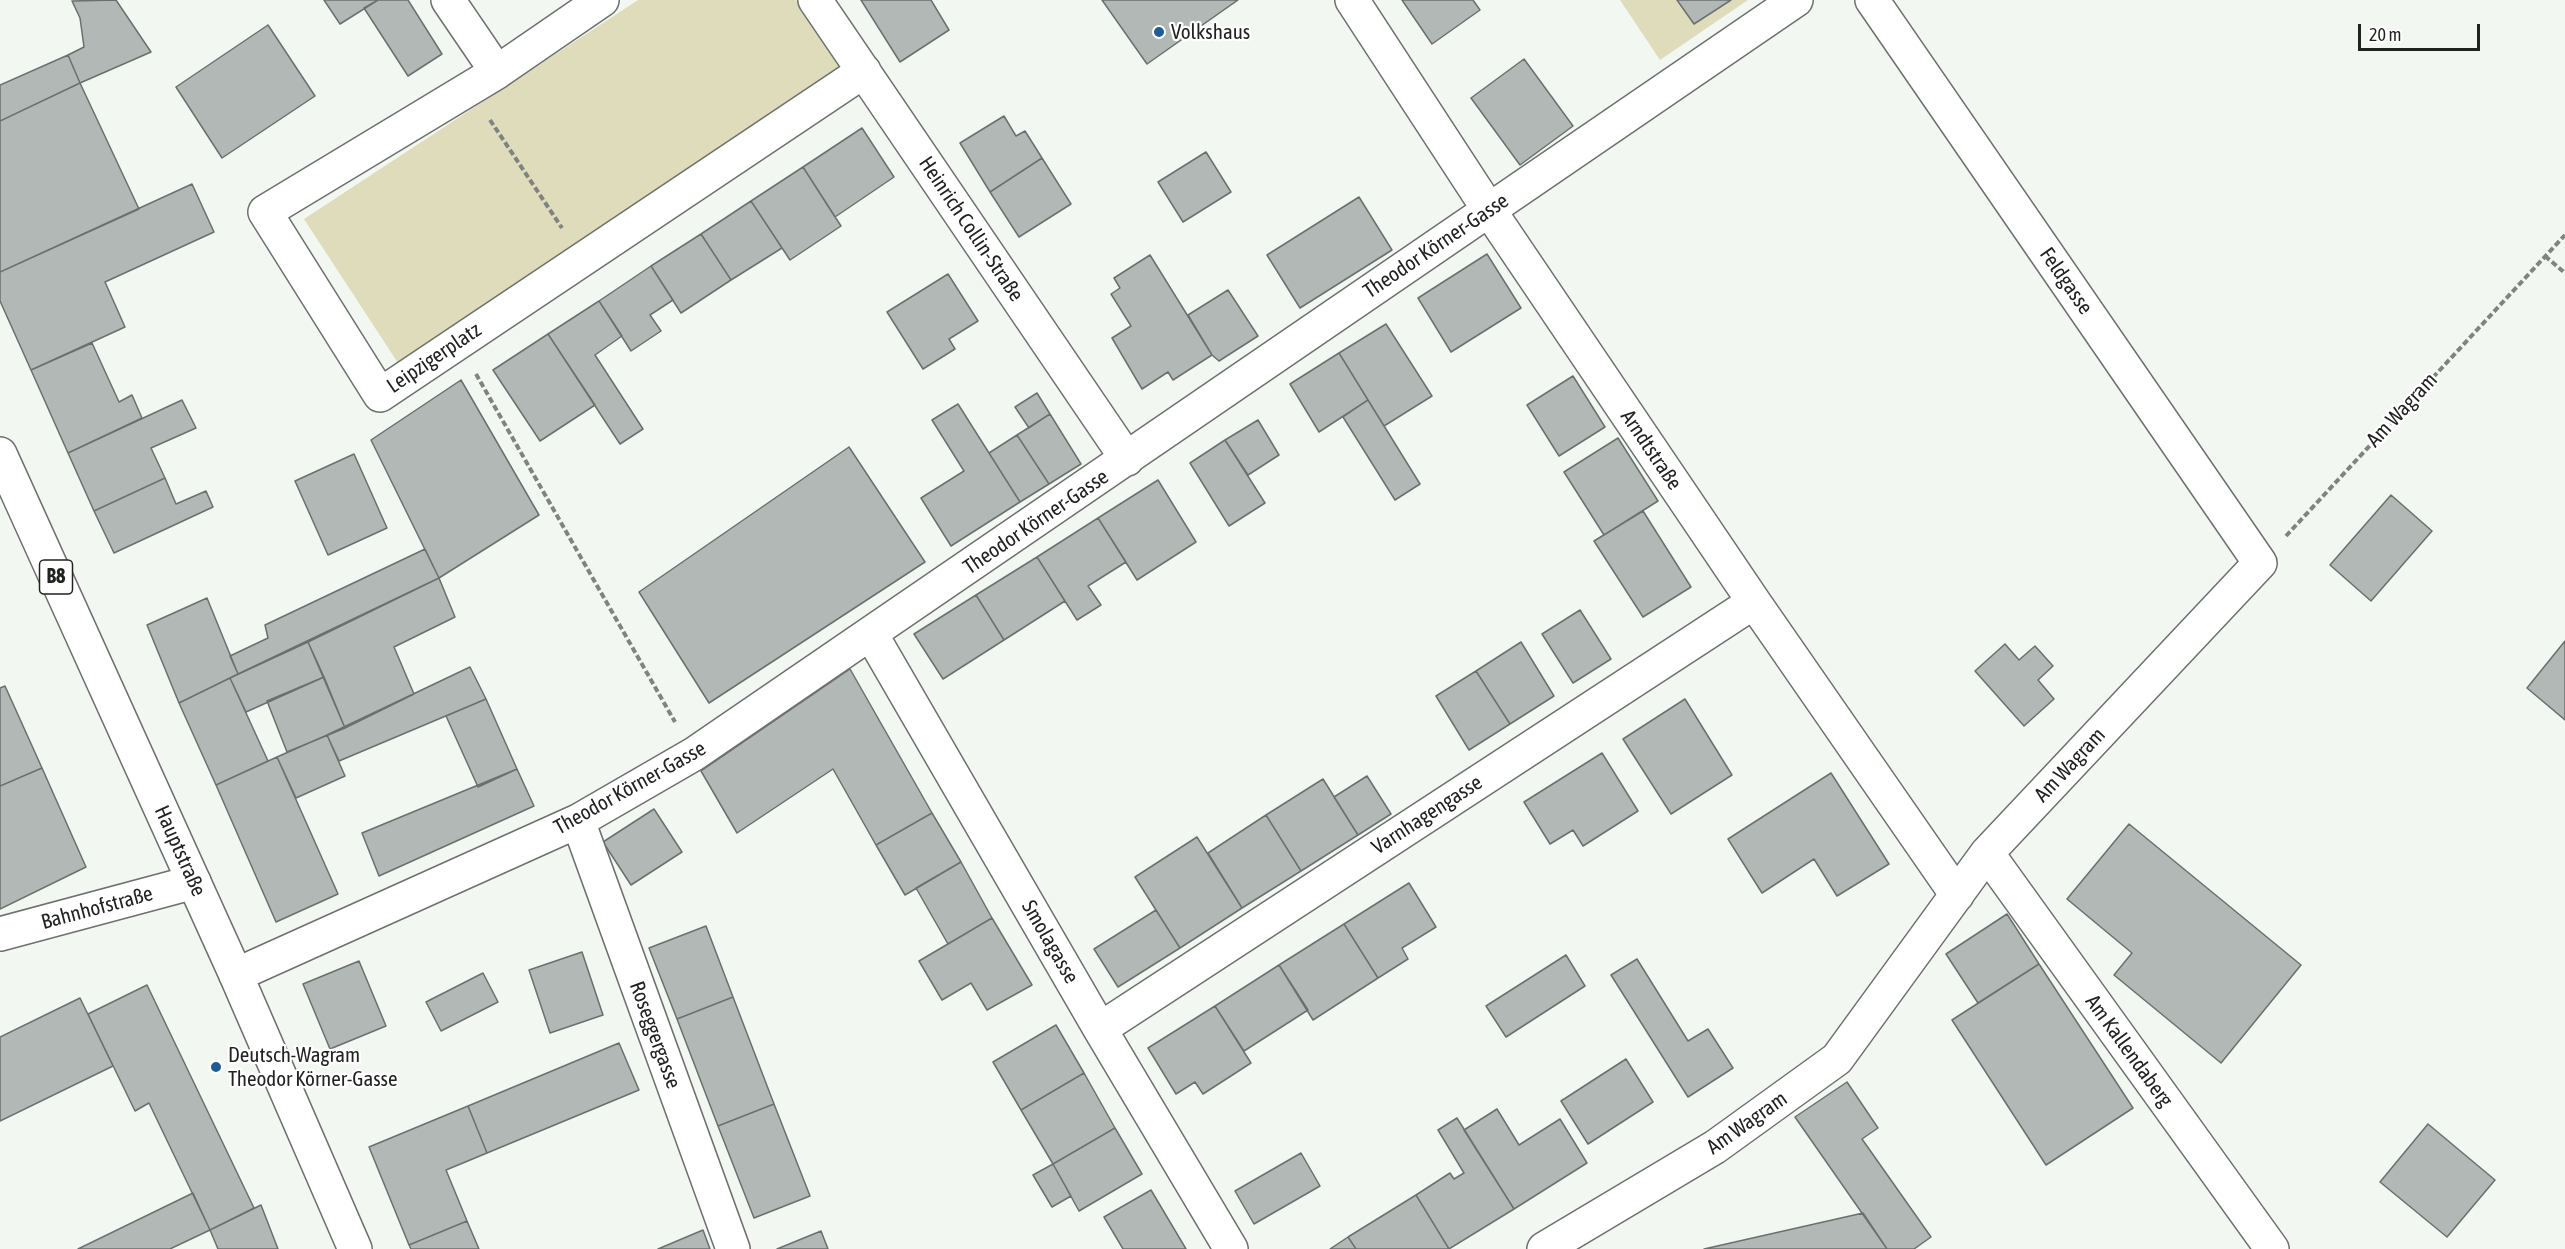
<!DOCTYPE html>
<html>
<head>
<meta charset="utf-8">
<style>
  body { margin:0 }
  #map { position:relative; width:2565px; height:1249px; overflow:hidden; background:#f2f7f2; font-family:"Asap Condensed",sans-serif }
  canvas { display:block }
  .scale { position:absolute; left:2358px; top:24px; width:122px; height:27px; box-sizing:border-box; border:3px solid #212321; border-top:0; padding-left:8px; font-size:18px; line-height:21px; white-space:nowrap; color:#212321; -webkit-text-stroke:4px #fff; paint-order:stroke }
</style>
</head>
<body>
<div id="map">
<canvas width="2565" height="1249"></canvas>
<div class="scale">20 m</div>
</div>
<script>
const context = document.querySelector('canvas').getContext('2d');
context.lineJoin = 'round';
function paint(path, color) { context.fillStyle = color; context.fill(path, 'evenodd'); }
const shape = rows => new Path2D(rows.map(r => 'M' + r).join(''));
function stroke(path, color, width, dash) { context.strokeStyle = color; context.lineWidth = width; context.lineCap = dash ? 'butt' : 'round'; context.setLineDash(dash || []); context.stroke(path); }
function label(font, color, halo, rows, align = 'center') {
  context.font = font + ' "Asap Condensed",sans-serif'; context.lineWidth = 4.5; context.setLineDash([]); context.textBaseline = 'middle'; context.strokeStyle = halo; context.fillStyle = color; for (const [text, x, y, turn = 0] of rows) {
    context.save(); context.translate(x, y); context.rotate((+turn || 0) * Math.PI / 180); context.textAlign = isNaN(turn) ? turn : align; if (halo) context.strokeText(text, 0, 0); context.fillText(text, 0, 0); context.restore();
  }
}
const green = shape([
  [638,0,796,0,842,70,398,363,304,219],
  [1620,0,1748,0,1660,60]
]);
const building = shape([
  [116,0,151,52,80,83,68,55,84,47,80,18,72,1,116,0],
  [324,0,378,0,340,24,324,0],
  [378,0,408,0,442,54,408,76,364,8,378,0],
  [861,0,931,0,949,30,900,62,861,0],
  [1102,0,1238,0,1147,64,1102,0],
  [1402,0,1473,0,1480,10,1432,44,1402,0],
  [1677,0,1731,0,1694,24,1677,0],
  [268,25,315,96,222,158,176,87,268,25],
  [68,55,80,83,0,121,0,85,68,55],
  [1524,59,1573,126,1520,165,1471,98,1524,59],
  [80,83,139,209,0,272,0,121,80,83],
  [1004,116,1016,136,1025,131,1042,158,990,192,960,143,1004,116],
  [862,128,894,177,835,217,803,167,862,128],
  [1206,152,1231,192,1183,222,1158,182,1206,152],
  [1042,158,1071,204,1019,237,990,192,1042,158],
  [803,167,841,226,790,260,751,201,803,167],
  [192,184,214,232,105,282,125,327,31,370,0,301,0,272,192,184],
  [1359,197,1392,250,1300,308,1267,255,1359,197],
  [751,201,782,248,731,280,701,234,751,201],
  [701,234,731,280,681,313,651,266,701,234],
  [1487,254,1521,308,1451,352,1418,298,1487,254],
  [1150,255,1212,355,1173,380,1168,372,1142,389,1112,338,1131,326,1111,294,1120,288,1114,278,1150,255],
  [651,266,673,300,650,315,661,331,631,351,599,301,651,266],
  [948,274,978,321,949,339,955,349,923,369,887,312,948,274],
  [1228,290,1258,336,1219,361,1212,355,1188,315,1228,290],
  [599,301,622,336,595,355,643,429,620,444,548,334,599,301],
  [1386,324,1432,396,1384,426,1339,353,1386,324],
  [548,334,595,405,540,441,493,370,548,334],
  [92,343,119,402,132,395,142,418,68,453,31,370,92,343],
  [1339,353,1368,400,1319,432,1290,384,1339,353],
  [1573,376,1605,427,1559,456,1527,405,1573,376],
  [461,380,539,515,439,578,371,440,461,380],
  [1037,393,1050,414,1029,428,1015,407,1037,393],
  [182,400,196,428,151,448,165,478,94,511,68,453,182,400],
  [1368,400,1420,484,1395,500,1343,417,1368,400],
  [958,404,1020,502,951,546,921,498,964,471,932,420,958,404],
  [1050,414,1081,464,1049,484,1017,435,1050,414],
  [1258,420,1279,455,1248,475,1225,440,1258,420],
  [1017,435,1049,484,1020,502,989,453,1017,435],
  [1618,438,1658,501,1604,535,1564,472,1618,438],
  [1225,440,1265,503,1229,526,1190,463,1225,440],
  [849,447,925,562,709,703,639,592,849,447],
  [354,454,387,528,328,555,295,481,354,454],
  [165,478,176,504,206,491,213,507,114,553,94,511,165,478],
  [1158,480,1196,542,1137,580,1098,518,1158,480],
  [2391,495,2432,531,2371,601,2330,565,2391,495],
  [1643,511,1691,587,1643,617,1594,541,1643,511],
  [1098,518,1126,562,1088,586,1101,605,1077,620,1037,557,1098,518],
  [425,549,439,578,238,674,230,656,268,638,265,625,425,549],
  [1037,557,1065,601,1004,640,976,595,1037,557],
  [439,578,455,617,394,647,414,694,345,728,308,642,439,578],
  [976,595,1004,640,943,679,914,634,976,595],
  [207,598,238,674,179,703,147,625,207,598],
  [1580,610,1611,659,1573,683,1542,634,1580,610],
  [2565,641,2565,720,2527,688,2565,641],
  [308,642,324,677,246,712,230,678,308,642],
  [1521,642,1554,696,1510,724,1476,671,1521,642],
  [2005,644,2019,660,2035,646,2053,666,2038,680,2054,699,2024,726,1975,671,2005,644],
  [470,667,486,699,339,761,327,735,470,667],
  [850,669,932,813,876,845,833,769,737,833,701,771,850,669],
  [1476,671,1510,724,1469,750,1436,696,1476,671],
  [324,677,345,728,287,752,267,701,324,677],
  [230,678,268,761,216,785,179,703,230,678],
  [5,686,42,768,0,786,0,688,5,686],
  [486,699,517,769,478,787,446,716,486,699],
  [1685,699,1732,775,1671,814,1623,739,1685,699],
  [327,735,345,776,296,798,277,757,327,735],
  [1602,753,1638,811,1583,846,1573,830,1550,844,1524,802,1602,753],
  [277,757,338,894,276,922,216,785,277,757],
  [42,768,86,867,0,909,0,786,42,768],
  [517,769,534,806,379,876,362,833,517,769],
  [1831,773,1889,864,1837,896,1814,859,1762,893,1728,839,1831,773],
  [1367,776,1391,814,1358,835,1334,797,1367,776],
  [1323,779,1358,835,1301,871,1266,815,1323,779],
  [654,809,682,852,631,885,603,842,654,809],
  [932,813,961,862,905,895,876,845,932,813],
  [1266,815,1301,871,1242,908,1208,853,1266,815],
  [2129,824,2301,965,2221,1063,2114,975,2132,953,2067,899,2129,824],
  [1197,837,1242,908,1180,948,1135,877,1197,837],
  [961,862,992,918,948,944,916,888,961,862],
  [1409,883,1436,927,1402,948,1408,959,1378,978,1344,924,1409,883],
  [1156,910,1180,948,1118,987,1094,949,1156,910],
  [2007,914,2039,964,1978,1003,1946,954,2007,914],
  [992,918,1032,985,987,1010,971,983,942,1000,919,961,992,918],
  [1344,924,1378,978,1313,1020,1279,965,1344,924],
  [706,926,733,997,677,1019,649,948,706,926],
  [582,952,603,1015,550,1033,529,970,582,952],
  [1566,955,1585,986,1506,1037,1486,1006,1566,955],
  [1637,959,1688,1041,1708,1029,1733,1068,1688,1097,1611,975,1637,959],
  [359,961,386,1026,330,1049,303,984,359,961],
  [2039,964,2133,1108,2046,1165,1952,1020,2039,964],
  [1279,965,1308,1010,1244,1051,1215,1006,1279,965],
  [483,973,498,1002,441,1031,426,1002,483,973],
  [147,985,254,1208,210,1230,149,1103,135,1111,88,1014,147,985],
  [733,997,774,1104,718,1126,677,1019,733,997],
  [80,998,113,1066,0,1121,0,1037,80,998],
  [1215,1006,1251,1063,1203,1094,1195,1082,1176,1094,1148,1048,1215,1006],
  [1056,1025,1084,1073,1021,1110,993,1062,1056,1025],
  [619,1043,639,1090,487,1153,468,1106,619,1043],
  [1626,1059,1653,1102,1588,1144,1561,1101,1626,1059],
  [1084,1073,1115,1128,1053,1164,1021,1110,1084,1073],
  [1847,1082,1878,1128,1862,1139,1931,1237,1914,1249,1887,1249,1795,1117,1847,1082],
  [774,1104,810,1196,754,1218,718,1126,774,1104],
  [468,1106,487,1153,446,1170,467,1221,409,1245,369,1147,468,1106],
  [1497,1109,1519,1145,1560,1119,1587,1163,1514,1209,1464,1130,1497,1109],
  [1457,1118,1514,1209,1449,1249,1416,1195,1450,1173,1454,1179,1464,1173,1438,1130,1457,1118],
  [2428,1124,2495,1180,2447,1237,2380,1182,2428,1124],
  [1115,1128,1142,1174,1079,1211,1053,1164,1115,1128],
  [1301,1153,1320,1186,1254,1224,1235,1191,1301,1153],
  [1053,1164,1071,1196,1052,1207,1033,1175,1053,1164],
  [1151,1190,1186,1249,1123,1249,1104,1217,1151,1190],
  [193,1193,210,1230,170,1249,78,1249,193,1193],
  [1416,1195,1449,1249,1356,1249,1348,1237,1416,1195],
  [261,1205,278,1249,218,1249,210,1230,261,1205],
  [1863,1213,1887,1249,1704,1249,1863,1213],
  [467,1221,479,1249,411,1249,409,1245,467,1221],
  [703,1230,710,1249,658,1249,703,1230],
  [821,1231,828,1249,777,1249,821,1231],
  [1348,1237,1356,1249,1330,1249,1348,1237]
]);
const path = shape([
  [490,120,562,228],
  [2545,256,2565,273],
  [476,374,675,722],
  [2286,536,2565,235]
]);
const minor = shape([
  [448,0,497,72],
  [602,0,497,72,265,212,380,395,864,71],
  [815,0,1127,459],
  [1352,0,1489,210,1754,602,1957,895],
  [871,634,1100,1029,1231,1249],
  [578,821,733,1249],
  [1987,853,2272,1249],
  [0,934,194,882],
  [236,975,578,821,694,754,1796,0],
  [1100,1029,1754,602],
  [1544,1249,1715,1147,1837,1059,1987,853,2260,563,1872,0]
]);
const major = shape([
  [0,454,236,975,355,1249]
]);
const markers = [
  [1159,32,6,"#1d5d93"],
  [216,1067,6,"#1d5d93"]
];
const shields = [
  [56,577,33]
];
const shieldNames = [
  ["B8",56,577]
];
const poiNames = [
  ["Volkshaus",1171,32],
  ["Deutsch-Wagram",228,1055],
  ["Theodor Körner-Gasse",228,1079]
];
const streetNames = [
  ["Heinrich Collin-Straße",971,229,56],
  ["Theodor Körner-Gasse",1436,246,-34],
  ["Feldgasse",2066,281,55],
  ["Leipzigerplatz",434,358,-34],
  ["Am Wagram",2402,410,-47],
  ["Arndtstraße",1651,450,56],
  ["Theodor Körner-Gasse",1036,522,-34],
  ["Am Wagram",2070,765,-47],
  ["Theodor Körner-Gasse",630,788,-29],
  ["Varnhagengasse",1427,815,-33],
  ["Hauptstraße",180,851,66],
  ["Bahnhofstraße",97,908,-15],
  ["Smolagasse",1050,942,60],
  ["Roseggergasse",655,1035,70],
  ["Am Kallendaberg",2129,1051,54],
  ["Am Wagram",1747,1123,-35]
];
paint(green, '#dedcba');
paint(building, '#b1b8b5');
stroke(building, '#6a706d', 1.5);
stroke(minor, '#6d716d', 36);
stroke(major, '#6d716d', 36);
stroke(path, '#808380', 4, [6, 3]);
stroke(minor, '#fff', 33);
stroke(major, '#fff', 33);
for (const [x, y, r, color] of markers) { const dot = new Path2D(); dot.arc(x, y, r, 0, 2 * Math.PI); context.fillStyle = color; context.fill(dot); stroke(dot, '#fff', 2); }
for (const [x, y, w] of shields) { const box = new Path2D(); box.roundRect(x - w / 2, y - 17, w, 34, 4.5); context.fillStyle = '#fff'; context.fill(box); stroke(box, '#212321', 1.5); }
label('bold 20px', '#212321', null, shieldNames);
label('21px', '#212321', '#fff', poiNames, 'left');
label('21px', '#212321', '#fff', streetNames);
</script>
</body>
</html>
